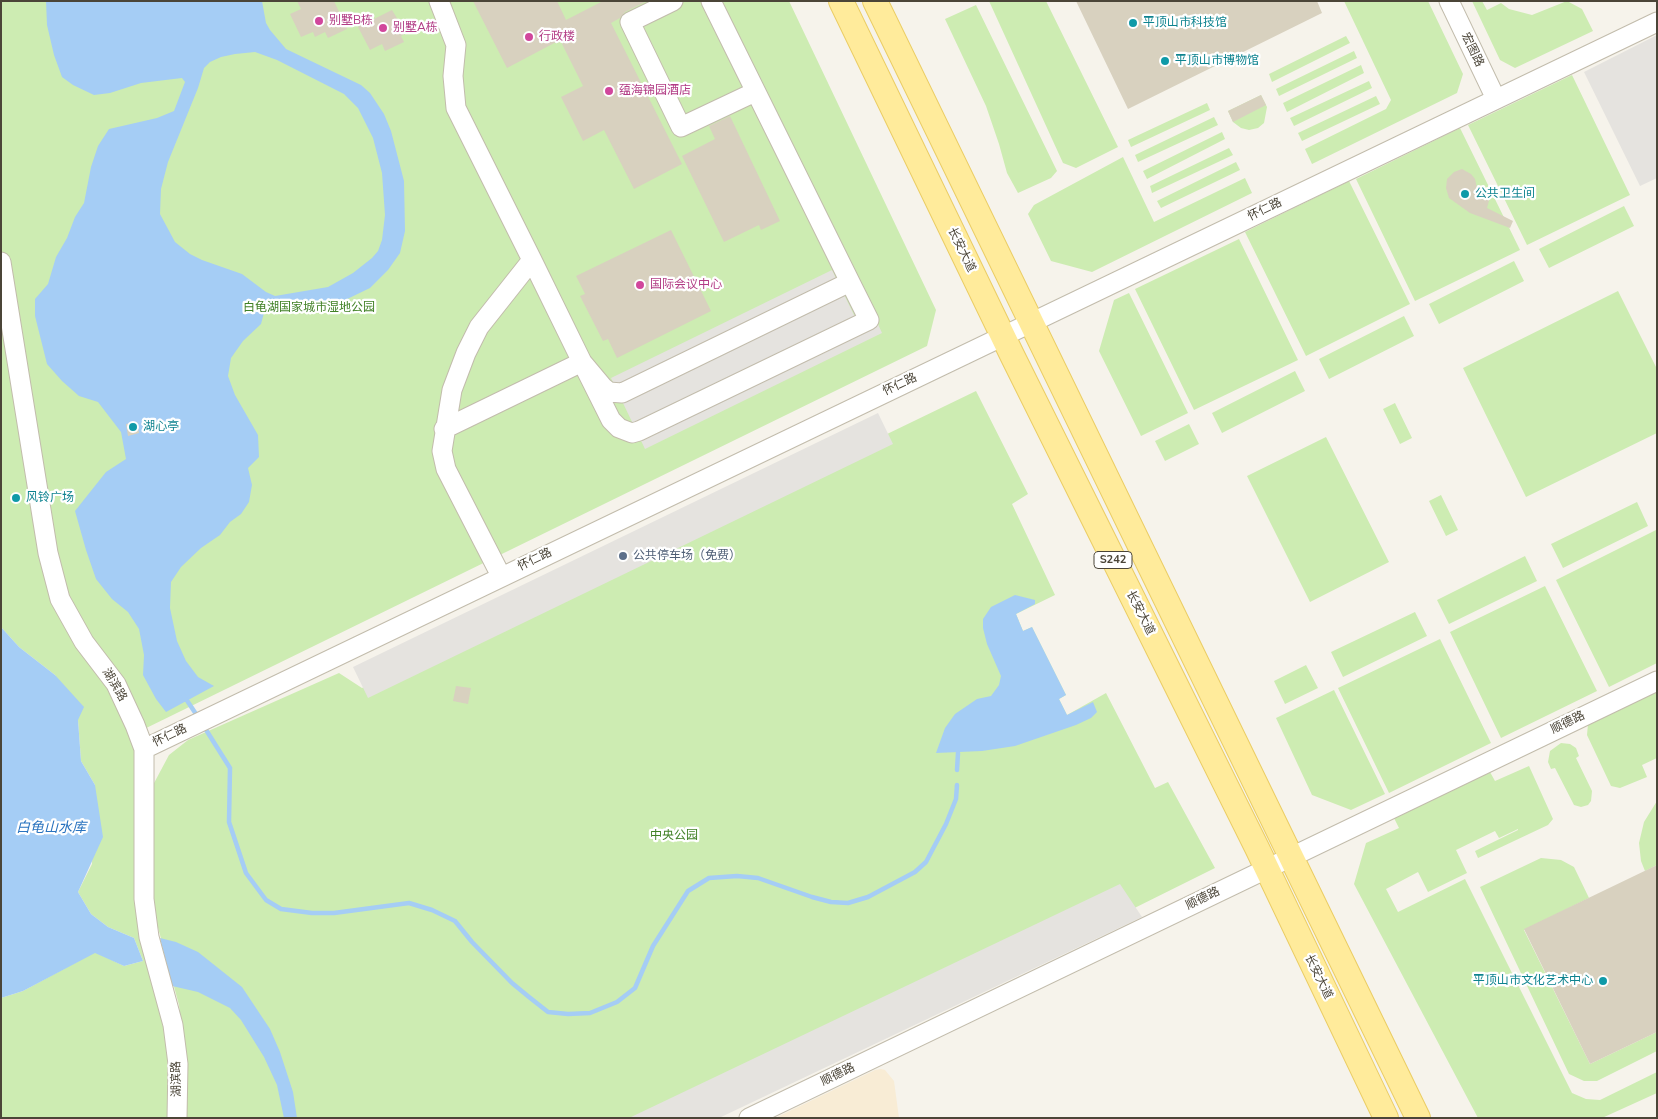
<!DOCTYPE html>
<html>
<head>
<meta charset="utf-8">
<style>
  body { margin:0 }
  #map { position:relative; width:1658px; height:1119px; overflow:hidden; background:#f6f3eb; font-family:"Nunito Sans",sans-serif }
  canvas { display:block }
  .frame { position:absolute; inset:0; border:2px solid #4b4538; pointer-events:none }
</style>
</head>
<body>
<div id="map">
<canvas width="1658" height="1119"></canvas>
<div class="frame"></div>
</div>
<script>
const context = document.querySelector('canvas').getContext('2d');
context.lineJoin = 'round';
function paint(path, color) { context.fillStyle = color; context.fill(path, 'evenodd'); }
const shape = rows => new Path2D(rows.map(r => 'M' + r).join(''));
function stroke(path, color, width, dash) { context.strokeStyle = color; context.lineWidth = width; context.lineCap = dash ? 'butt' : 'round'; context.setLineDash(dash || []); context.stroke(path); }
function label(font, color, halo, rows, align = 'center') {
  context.font = font + ' "Nunito Sans","Noto Sans SC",sans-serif'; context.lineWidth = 4.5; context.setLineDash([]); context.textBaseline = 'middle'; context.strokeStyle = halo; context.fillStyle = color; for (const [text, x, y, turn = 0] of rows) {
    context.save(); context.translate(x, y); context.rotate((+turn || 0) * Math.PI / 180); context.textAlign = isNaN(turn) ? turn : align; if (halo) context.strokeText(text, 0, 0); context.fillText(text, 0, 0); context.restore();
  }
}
const commercial = shape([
  [881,1069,885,1070,894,1081,899,1118,775,1118,875,1070]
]);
const green = shape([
  [1,1,789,1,936,310,927,346,134,734,140,932,167,1043,168,1118,1,1118,1,998,23,991,95,952,124,966,143,961,134,938,108,927,91,914,78,892,92,864,95,785,81,761,78,720,55,675,19,647,1,627],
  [989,1,1046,1,1118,147,1076,168,1063,163],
  [1344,1,1428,1,1463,74,1457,93,1312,164,1305,149,1386,109,1391,100],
  [1472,1,1482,1,1487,10,1501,3,1509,9,1532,15,1567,1,1582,9,1593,31,1515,68,1500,60],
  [976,5,1057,171,1051,178,1018,193,1007,173,999,144,986,106,945,19],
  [1346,36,1350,43,1272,82,1269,74],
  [1354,51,1357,58,1279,96,1276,89],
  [1361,65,1364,73,1287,112,1283,103],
  [1572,75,1630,195,1527,245,1468,125],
  [1369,81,1372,88,1294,126,1290,118],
  [1261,95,1267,107,1264,123,1258,128,1249,130,1241,128,1233,122,1228,111],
  [1376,96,1380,104,1302,141,1298,133],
  [1207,103,1210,110,1131,147,1128,140],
  [1214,117,1218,125,1138,162,1135,155],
  [1460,128,1520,250,1415,301,1356,179],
  [1222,132,1225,139,1147,179,1143,171],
  [1229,148,1233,155,1152,193,1150,186],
  [1123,157,1154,222,1245,178,1252,193,1092,272,1051,261,1028,214,1034,205],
  [1236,162,1240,170,1161,208,1157,201],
  [1349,181,1410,304,1306,356,1245,232],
  [1624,206,1634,226,1549,268,1539,249],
  [1239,239,1298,360,1194,410,1135,289],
  [1514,261,1524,281,1439,324,1429,304],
  [1618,291,1657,369,1657,433,1526,497,1463,368],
  [1129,293,1188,413,1141,436,1099,351,1114,300],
  [1404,316,1414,336,1329,379,1319,359],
  [1295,371,1305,391,1222,433,1212,413],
  [976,391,1028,494,1012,504,1055,595,1016,614,1023,631,1032,627,1066,695,1059,699,1067,715,1106,693,1155,788,1168,782,1215,868,712,1118,186,1118,187,1076,179,1005,150,898,153,785,169,755,188,740,339,673,362,688],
  [1395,403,1412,438,1400,444,1383,409],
  [1189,424,1199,444,1165,461,1155,441],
  [1326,437,1389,562,1310,602,1247,476],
  [1441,495,1458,530,1446,536,1429,501],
  [1637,502,1648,526,1563,568,1551,544],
  [1656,530,1657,663,1609,687,1556,580],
  [1525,556,1537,581,1449,624,1437,600],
  [1545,586,1597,691,1501,738,1450,632],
  [1415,612,1427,636,1343,677,1331,652],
  [1440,639,1491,743,1389,793,1338,688],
  [1306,665,1318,688,1285,704,1274,681],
  [1334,690,1385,794,1351,810,1312,795,1276,718],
  [1657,691,1657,758,1642,765,1647,777,1620,788,1611,786,1587,735,1588,724],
  [1561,743,1570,744,1576,748,1579,756,1576,758,1592,791,1591,801,1588,805,1581,807,1574,805,1555,768,1551,769,1548,762,1550,751],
  [1529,766,1553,819,1548,825,1478,858,1475,851,1518,830,1518,829,1499,838,1495,831,1456,850,1467,873,1428,892,1418,872,1386,889,1398,912,1465,879,1572,1093,1586,1099,1600,1100,1657,1072,1657,1093,1602,1118,1478,1118,1354,884,1366,843,1399,828,1393,816,1490,772,1495,781],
  [1657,801,1657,865,1645,871,1641,861,1639,843,1644,822],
  [1541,858,1561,860,1574,867,1589,898,1524,930,1590,1064,1657,1032,1657,1051,1597,1081,1584,1081,1569,1074,1480,887]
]);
const parking = shape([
  [1657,35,1657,178,1640,186,1584,72],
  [832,270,856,319,872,311,882,333,645,449,611,378],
  [878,413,893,444,368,698,353,667],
  [1120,884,1142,917,719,1118,629,1118]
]);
const water = shape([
  [46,1,262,1,266,23,270,30,286,49,361,85,370,93,384,114,391,131,404,181,405,231,400,253,388,270,370,288,341,302,307,312,277,310,264,313,261,324,243,341,231,358,228,376,235,395,258,435,259,457,248,468,252,485,249,502,241,514,230,522,220,535,201,548,181,567,171,582,170,608,177,641,186,661,198,677,214,686,166,712,156,699,143,675,144,655,139,629,128,612,112,599,96,579,86,550,75,511,106,472,126,459,121,432,98,402,79,396,62,381,47,364,35,316,35,299,48,284,56,257,67,238,75,217,84,203,91,167,98,146,109,129,157,118,174,111,185,82,182,78,141,83,110,93,94,95,73,85,62,77,54,55,47,25],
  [255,52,277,60,344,94,358,108,373,138,382,173,385,215,382,240,378,251,372,258,353,273,328,287,275,296,266,292,242,274,202,260,190,254,175,242,160,214,161,189,168,162,198,88,204,68,210,62,221,57,235,54],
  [1015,595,1035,600,1035,604,1016,614,1023,631,1032,627,1066,695,1059,699,1067,715,1093,702,1097,712,1091,718,1076,725,1015,746,982,751,936,753,945,728,955,714,977,699,991,696,999,685,1001,676,987,644,983,628,983,619,991,607],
  [1,627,19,647,55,675,84,707,78,720,81,761,95,785,103,837,78,892,91,914,108,927,134,938,143,961,124,966,95,953,23,991,1,998],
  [160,938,176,942,198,952,242,987,270,1029,280,1052,293,1092,297,1118,284,1118,277,1085,264,1057,241,1020,230,1008,198,992,172,986]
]);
const stream = shape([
  [184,696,198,717],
  [203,725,230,768,229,822,246,873,266,900,281,909,312,913,334,913,409,903,432,910,455,921,472,942,512,983,529,997,548,1012,568,1014,590,1013,617,1002,635,988,653,946,688,891,709,878,737,876,758,878,812,897,831,902,848,903,868,897,915,872,926,862,946,824,956,799,957,785],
  [957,770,958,753]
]);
const building = shape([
  [297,1,334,1,347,29,328,38,325,32,315,37,313,32,301,37,290,14,301,9],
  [473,1,557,1,566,20,603,1,647,1,625,12,620,18,611,23,682,164,634,189,604,130,583,141,561,97,583,86,560,40,507,68],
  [1076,1,1317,1,1322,13,1128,109],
  [392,10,406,33,401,36,404,42,385,51,382,44,370,50,358,27],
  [1261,95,1266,105,1233,122,1228,111],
  [730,116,780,221,761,230,759,225,724,242,682,156,715,139,709,126],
  [1462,169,1471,174,1475,179,1478,192,1490,197,1487,208,1513,221,1510,228,1470,213,1449,198,1446,188,1447,179,1454,172],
  [671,230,711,311,617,358,608,339,603,341,580,296,585,294,576,276],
  [137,422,139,433,128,436,126,424],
  [456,686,471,688,468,704,453,701],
  [1657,865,1657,1032,1590,1064,1524,929]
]);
const minor = shape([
  [439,1,456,45,453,76,456,108,532,260,582,362,611,420,619,428,632,433,639,431,869,320,850,282,622,393,609,392,603,387,582,362],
  [673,1,630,22,681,127,755,92],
  [711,1,850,282],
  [1449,1,1496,99],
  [1,262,48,553,60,599,84,642,116,684,135,725,144,749,144,899,149,937,173,1025,178,1064,177,1118],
  [444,429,582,362],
  [501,576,446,469,442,451,452,390,466,353,479,327,532,260],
  [144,749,1657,22],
  [749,1118,1657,681]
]);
const major = shape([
  [841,1,1012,355,1257,848,1386,1118],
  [875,1,1418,1118]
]);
const markers = [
  [319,21,5,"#d1479c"],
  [1133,23,5,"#0f9aa8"],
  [383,28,5,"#d1479c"],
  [529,37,5,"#d1479c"],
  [1165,61,5,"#0f9aa8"],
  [609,91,5,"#d1479c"],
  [1465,194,5,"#0f9aa8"],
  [640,285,5,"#d1479c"],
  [133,427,5,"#0f9aa8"],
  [16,498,5,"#0f9aa8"],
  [623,556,5,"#5c6f8a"],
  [1603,981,5,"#0f9aa8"]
];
const shields = [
  [1113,560,38]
];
const shieldNames = [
  ["S242",1113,560]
];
const hotelNames = [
  ["别墅B栋",329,21],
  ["别墅A栋",393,28],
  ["行政楼",539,37],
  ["蕴海锦园酒店",619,91],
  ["国际会议中心",650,285]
];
const cultureNames = [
  ["平顶山市科技馆",1143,23],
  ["平顶山市博物馆",1175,61],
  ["公共卫生间",1475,194],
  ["湖心亭",143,427],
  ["风铃广场",26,498],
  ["平顶山市文化艺术中心",1593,981,"right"]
];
const streetNames = [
  ["宏图路",1472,50,64],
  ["怀仁路",1265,210,-26],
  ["长安大道",961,250,64],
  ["怀仁路",900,385,-25],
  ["怀仁路",535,560,-26],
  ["长安大道",1140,613,63],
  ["湖滨路",114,685,59],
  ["顺德路",1568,723,-26],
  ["怀仁路",170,736,-26],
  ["顺德路",1203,899,-26],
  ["长安大道",1318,977,64],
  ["顺德路",838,1075,-26],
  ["湖滨路",177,1079,-91]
];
const parkNames = [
  ["白龟湖国家城市湿地公园",309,308],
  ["中央公园",674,836]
];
const serviceNames = [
  ["公共停车场（免费）",633,556]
];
const waterNames = [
  ["白龟山水库",51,829]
];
paint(commercial, '#f8ecd5');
paint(green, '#cdecb2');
paint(parking, '#e5e3df');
paint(water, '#a5cdf5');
stroke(stream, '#a5cdf5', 4.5);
paint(building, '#d8d1bf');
stroke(minor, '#c2bcac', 21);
stroke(major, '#ebcd64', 26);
stroke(minor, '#fff', 19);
stroke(major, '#ffeb9b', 24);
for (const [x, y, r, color] of markers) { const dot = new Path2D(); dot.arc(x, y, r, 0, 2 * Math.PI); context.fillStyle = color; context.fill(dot); stroke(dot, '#fff', 2); }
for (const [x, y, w] of shields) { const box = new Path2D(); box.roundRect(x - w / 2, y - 8.5, w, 17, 4); context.fillStyle = '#fff'; context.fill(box); stroke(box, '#4b4538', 1); }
label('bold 11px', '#4b4538', null, shieldNames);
label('12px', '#b23c85', '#fff', hotelNames, 'left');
label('12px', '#0d838f', '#fff', cultureNames, 'left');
label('12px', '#4b4538', '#fff', streetNames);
label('12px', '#418126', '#fff', parkNames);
label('12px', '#4e5e75', '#fff', serviceNames, 'left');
label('italic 14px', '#2973bf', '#fff', waterNames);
</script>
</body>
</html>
